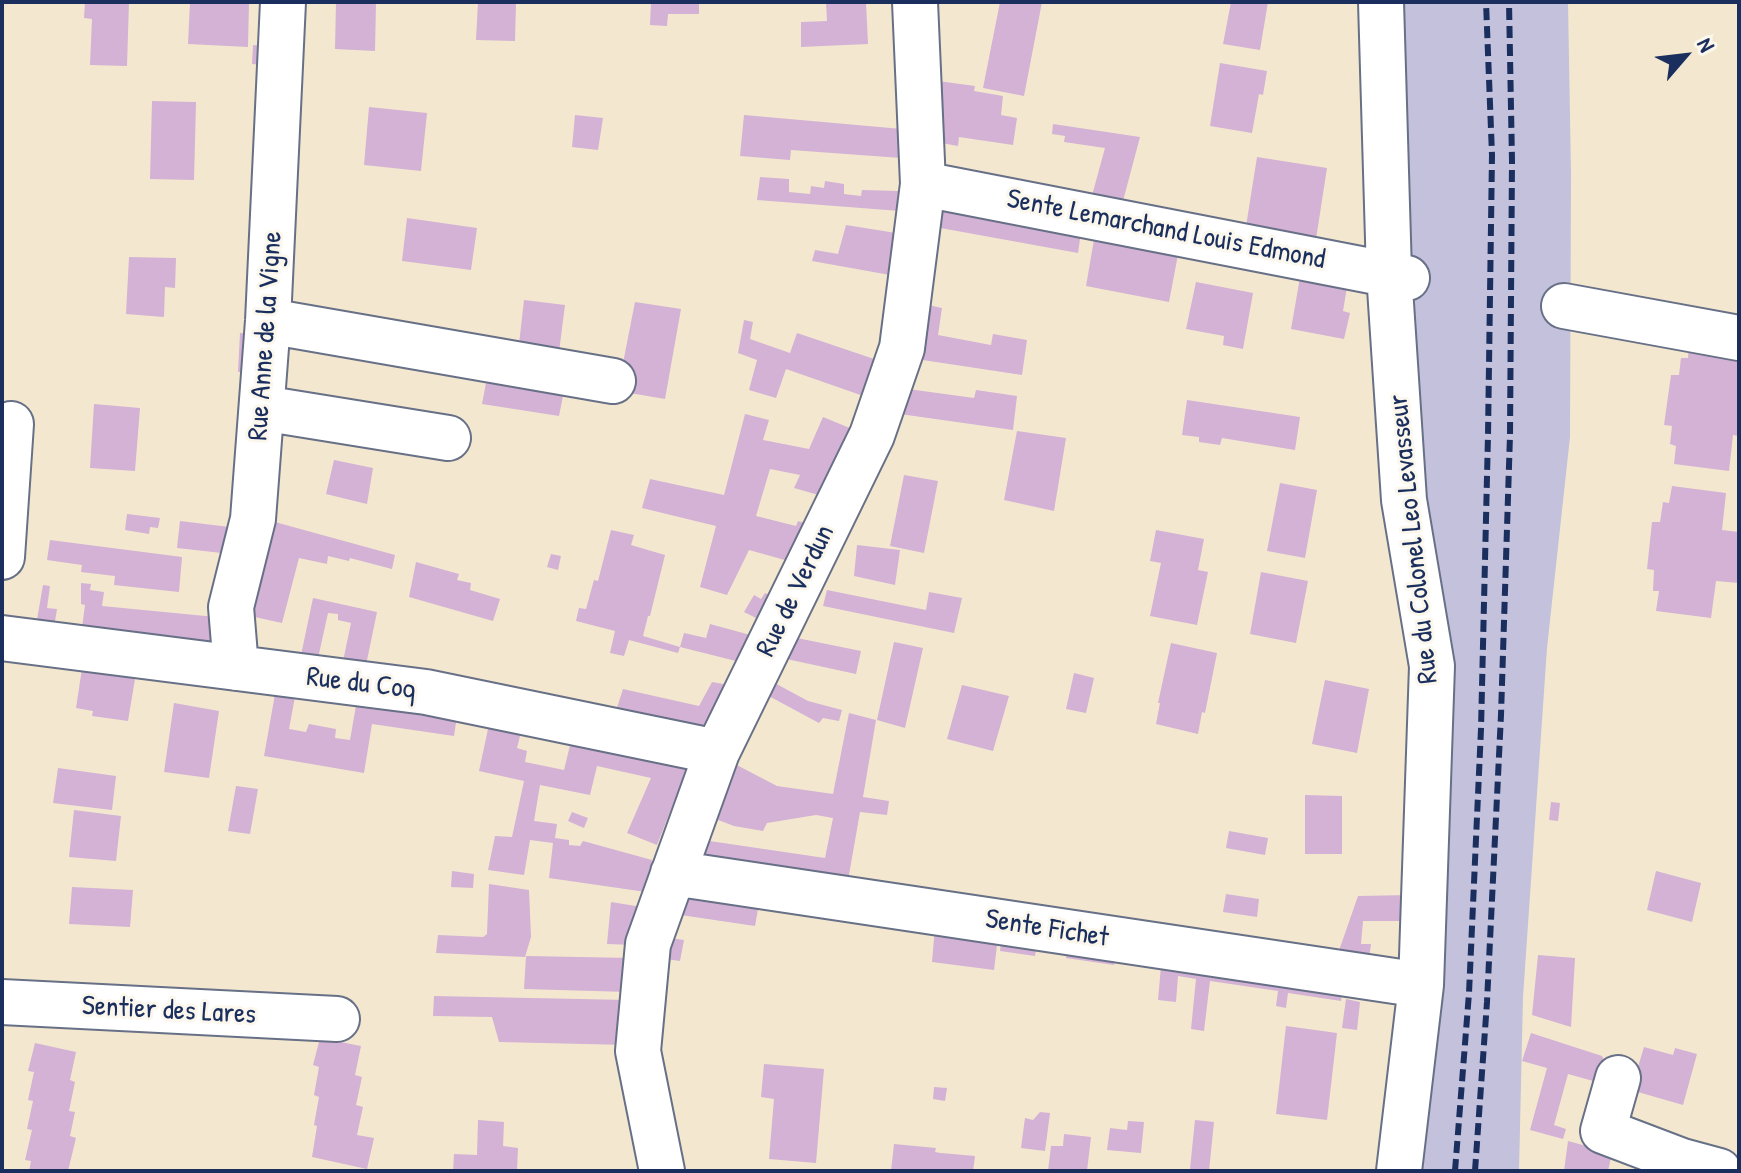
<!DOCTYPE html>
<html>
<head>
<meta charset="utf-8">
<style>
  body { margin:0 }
  #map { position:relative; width:1741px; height:1173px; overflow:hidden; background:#f3e8cf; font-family:"Patrick Hand",sans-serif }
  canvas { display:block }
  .frame { position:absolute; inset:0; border:4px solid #1b2f5e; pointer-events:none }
  .north { position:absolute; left:1645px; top:16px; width:80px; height:80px; -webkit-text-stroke:6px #fbf7ec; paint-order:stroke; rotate:62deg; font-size:22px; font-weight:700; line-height:32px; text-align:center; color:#1b2f5e }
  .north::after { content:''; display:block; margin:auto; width:28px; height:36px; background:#1b2f5e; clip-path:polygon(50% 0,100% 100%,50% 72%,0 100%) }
</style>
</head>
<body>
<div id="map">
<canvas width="1741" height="1173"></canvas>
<div class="frame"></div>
<div class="north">N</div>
</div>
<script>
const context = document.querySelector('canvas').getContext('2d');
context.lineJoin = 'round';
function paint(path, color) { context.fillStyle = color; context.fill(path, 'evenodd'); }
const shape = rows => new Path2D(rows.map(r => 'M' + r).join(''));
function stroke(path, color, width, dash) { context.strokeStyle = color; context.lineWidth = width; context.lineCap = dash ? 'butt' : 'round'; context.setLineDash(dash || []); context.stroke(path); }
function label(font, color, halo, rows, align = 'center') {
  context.font = font + ' "Patrick Hand",sans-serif'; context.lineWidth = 6; context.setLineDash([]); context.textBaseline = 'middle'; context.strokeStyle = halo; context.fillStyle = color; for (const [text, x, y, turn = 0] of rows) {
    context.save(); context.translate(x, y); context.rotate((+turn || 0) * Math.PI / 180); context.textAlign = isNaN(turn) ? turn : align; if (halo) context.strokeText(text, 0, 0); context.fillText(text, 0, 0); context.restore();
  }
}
const industrial = shape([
  [1399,2,1568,2,1571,174,1570,437,1547,648,1523,997,1519,1171,1418,1171,1418,461]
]);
const building = shape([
  [85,2,129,2,127,66,90,65,92,19,84,18],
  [190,2,249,2,248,47,188,44],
  [336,2,376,2,375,51,335,49],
  [478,2,516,2,515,41,476,40],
  [651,2,699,2,699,14,668,14,667,26,650,25],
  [826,2,866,2,868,44,801,47,801,22,827,21],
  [1000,2,1042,2,1024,96,983,88],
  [1231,2,1268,2,1260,50,1223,44],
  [253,45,266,46,265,65,252,64],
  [1220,63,1267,71,1263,95,1259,94,1252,133,1210,126],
  [938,81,975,86,974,91,1003,96,1001,115,1017,118,1013,145,959,137,958,146,936,142],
  [152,101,196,102,194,180,150,179],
  [369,107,427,113,421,171,364,165],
  [575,115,603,118,598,150,572,147],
  [744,115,902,129,901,158,791,150,790,160,740,156],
  [1053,124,1140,137,1119,216,1088,210,1105,148,1064,142,1065,136,1052,134],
  [1257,157,1327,168,1314,252,1244,239],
  [760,177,789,179,789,192,810,194,811,186,824,188,825,181,844,184,844,194,861,196,862,190,900,191,900,211,757,200],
  [936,209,1082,225,1078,253,935,227],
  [407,218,477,228,471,270,402,261],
  [846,225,896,233,890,275,812,261,815,250,838,254],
  [1096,228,1180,244,1169,302,1086,286],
  [129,257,176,258,175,288,165,287,164,317,126,314],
  [1302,266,1349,275,1343,311,1350,313,1344,339,1291,329],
  [1196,282,1253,293,1243,349,1223,345,1224,336,1186,329],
  [524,300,565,305,558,360,518,353],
  [635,302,681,309,665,399,624,392,628,364,623,363],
  [928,305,942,308,938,335,991,345,993,334,1027,340,1022,375,916,359],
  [744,320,753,322,750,339,790,353,797,333,883,362,872,399,786,369,776,398,749,390,757,360,738,353],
  [240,333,259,334,258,373,238,372],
  [1689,342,1739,348,1739,436,1733,435,1729,471,1674,464,1676,446,1670,444,1672,426,1664,425,1671,375,1679,375,1681,358,1688,358],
  [486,383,563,396,559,416,482,404],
  [908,389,974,398,976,390,1017,396,1013,430,900,414],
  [1187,400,1300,417,1295,450,1222,438,1220,445,1199,442,1199,437,1182,435],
  [94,404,140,408,135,471,90,468],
  [745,414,769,420,763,440,809,449,823,417,857,431,822,496,794,488,800,475,770,469,756,516,796,526,798,521,808,524,792,562,749,550,727,595,700,587,716,526,642,508,650,479,724,495],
  [1017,431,1066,438,1054,511,1004,500],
  [334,460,373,468,367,504,326,494],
  [904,475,938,481,924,553,890,546],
  [1280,483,1317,490,1305,558,1267,551],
  [1672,486,1726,493,1722,530,1739,532,1739,583,1716,581,1711,618,1656,611,1659,591,1653,591,1654,570,1647,569,1652,522,1660,522,1663,502,1669,503],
  [127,514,160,518,158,528,150,527,149,534,125,530],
  [264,519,395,555,392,569,350,558,349,561,328,556,327,564,299,558,282,623,241,614],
  [180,521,246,529,240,555,177,548],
  [611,530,634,535,631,545,665,555,650,616,648,616,643,636,680,647,684,633,706,638,710,624,754,636,740,662,680,647,678,653,629,640,624,656,610,653,615,631,576,621,579,608,586,609,594,580,598,581],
  [1156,530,1204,539,1198,570,1208,572,1197,625,1150,616,1161,563,1150,561],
  [50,540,182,557,179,592,114,585,115,576,81,572,82,565,47,560],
  [857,545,900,550,895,585,854,576],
  [551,554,561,556,558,570,547,567],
  [416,562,459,574,457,580,471,583,470,590,500,599,493,621,409,597],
  [1261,572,1308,581,1296,643,1250,634],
  [81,583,91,584,90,590,104,592,102,606,226,618,222,650,81,635,85,605,81,604],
  [43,585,50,586,47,608,57,609,53,633,35,631],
  [827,590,926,610,929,592,962,598,954,633,823,606],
  [765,593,774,597,762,621,744,612,754,595,761,599],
  [313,598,377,612,365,670,342,666,351,623,338,620,338,614,328,613,317,663,300,660],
  [792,637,861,651,856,674,782,658],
  [894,642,923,648,905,728,877,720],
  [1171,643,1217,653,1205,713,1202,712,1198,734,1156,724,1160,703,1158,703],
  [83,662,137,667,128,721,92,716,93,711,76,708],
  [1074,673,1094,678,1086,713,1066,709],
  [1325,680,1369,689,1357,753,1312,744],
  [771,681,808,701,842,710,839,721,823,718,819,723,765,694],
  [712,682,729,685,704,733,614,717,623,689,699,706],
  [277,683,297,686,289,729,306,732,309,724,336,729,335,738,350,740,358,694,458,709,454,736,372,724,364,773,264,756],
  [962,685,1009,696,993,751,947,739],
  [174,703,219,711,209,778,164,772],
  [849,713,876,720,863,797,889,801,887,815,860,812,846,892,684,868,696,839,825,858,833,818,816,815,767,823,763,831,734,826,705,815,731,762,777,786,833,794],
  [491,715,521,732,517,748,527,751,525,762,564,770,573,733,691,758,657,845,627,833,651,778,597,766,590,795,540,785,534,821,557,824,555,838,569,840,569,845,580,846,583,841,652,860,646,892,549,878,553,843,530,840,524,875,488,870,495,836,512,837,524,781,479,771],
  [58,768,116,776,112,810,53,803],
  [236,786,258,789,250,834,228,831],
  [1305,795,1342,796,1342,854,1305,854],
  [1551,802,1560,803,1558,821,1549,820],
  [74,810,121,816,116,861,69,857],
  [572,812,588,818,584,828,568,821],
  [1229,831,1268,838,1265,855,1226,848],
  [452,871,474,874,473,888,451,887],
  [1656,871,1701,883,1692,922,1647,910],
  [680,882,760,898,755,926,674,914],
  [489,884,529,890,531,937,525,957,436,953,438,935,483,937,487,934],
  [72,887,133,890,130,927,69,924],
  [1226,894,1259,899,1257,917,1223,912],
  [1410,895,1409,921,1363,921,1361,944,1371,944,1368,966,1335,962,1358,896],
  [611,902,642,907,634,945,607,944],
  [935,927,998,937,994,970,932,962],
  [1002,932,1038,937,1035,956,1000,951],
  [670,938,684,940,680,961,666,959],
  [1068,942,1116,950,1114,965,1066,958],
  [1538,955,1575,958,1571,1027,1532,1015],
  [526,956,632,958,628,992,524,989],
  [1161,966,1343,985,1341,1001,1288,993,1286,1008,1276,1006,1278,991,1210,981,1204,1031,1191,1029,1196,979,1178,976,1176,1002,1158,1000],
  [434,996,628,1000,628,1045,499,1042,492,1017,433,1016],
  [1346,999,1360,1002,1357,1030,1342,1028],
  [1286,1026,1337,1033,1327,1120,1276,1114],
  [1531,1033,1602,1056,1608,1067,1604,1084,1568,1074,1554,1125,1566,1129,1563,1139,1530,1130,1547,1068,1522,1061],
  [320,1038,361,1046,355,1075,362,1077,356,1105,363,1107,357,1135,374,1138,367,1169,312,1157,317,1126,314,1125,319,1097,314,1095,319,1067,313,1065],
  [35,1043,76,1052,70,1080,75,1082,69,1111,75,1112,70,1136,76,1138,68,1171,29,1171,31,1161,25,1160,32,1130,27,1129,33,1101,28,1100,34,1072,28,1071],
  [1644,1047,1673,1055,1675,1048,1697,1054,1683,1105,1631,1090],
  [764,1064,824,1069,816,1163,769,1159,774,1099,761,1097],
  [934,1087,947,1088,945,1101,933,1099],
  [1040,1112,1050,1113,1045,1151,1021,1148,1025,1118,1033,1120],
  [478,1120,504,1122,503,1146,518,1148,517,1171,453,1171,454,1154,477,1155],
  [1195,1120,1214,1122,1209,1171,1190,1169],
  [1128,1121,1144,1122,1141,1153,1107,1150,1110,1128,1127,1130],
  [1064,1134,1091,1137,1087,1171,1048,1171,1051,1146,1063,1146],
  [1568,1141,1612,1153,1608,1171,1564,1171],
  [894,1144,936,1148,935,1152,941,1153,975,1156,973,1171,891,1171]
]);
const minor = shape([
  [1381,2,1389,273,1404,500,1432,666,1421,985,1399,1171],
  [923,184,1407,278],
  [1564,306,1739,338],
  [268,321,613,381],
  [262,408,448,438],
  [2,557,11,424],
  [2,638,426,692,717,752],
  [236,668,231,607,253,519,268,321,283,2],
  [673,873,1421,985],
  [2,1002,337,1019],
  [1618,1078,1603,1131,1682,1161,1719,1171],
  [662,1171,638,1051,648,944,717,752,872,435,902,348,923,184,915,2]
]);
const rail = shape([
  [1455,1171,1469,993,1481,729,1488,435,1492,155,1486,2],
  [1475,1171,1487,1002,1501,715,1510,435,1512,161,1509,2]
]);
const streetNames = [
  ["Sente Lemarchand Louis Edmond",1166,230,11],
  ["Rue Anne de la Vigne",266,336,-86],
  ["Rue du Colonel Leo Levasseur",1414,539,-96],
  ["Rue de Verdun",796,591,-64],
  ["Rue du Coq",361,684,7],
  ["Sente Fichet",1047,929,9],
  ["Sentier des Lares",169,1011,3]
];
paint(industrial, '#c3c1db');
paint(building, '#d3b2d5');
stroke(minor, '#677086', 48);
stroke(minor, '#fff', 44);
stroke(rail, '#1b2f5e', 6, [12, 6]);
label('28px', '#1b2f5e', '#fbf7ec', streetNames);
</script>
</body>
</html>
